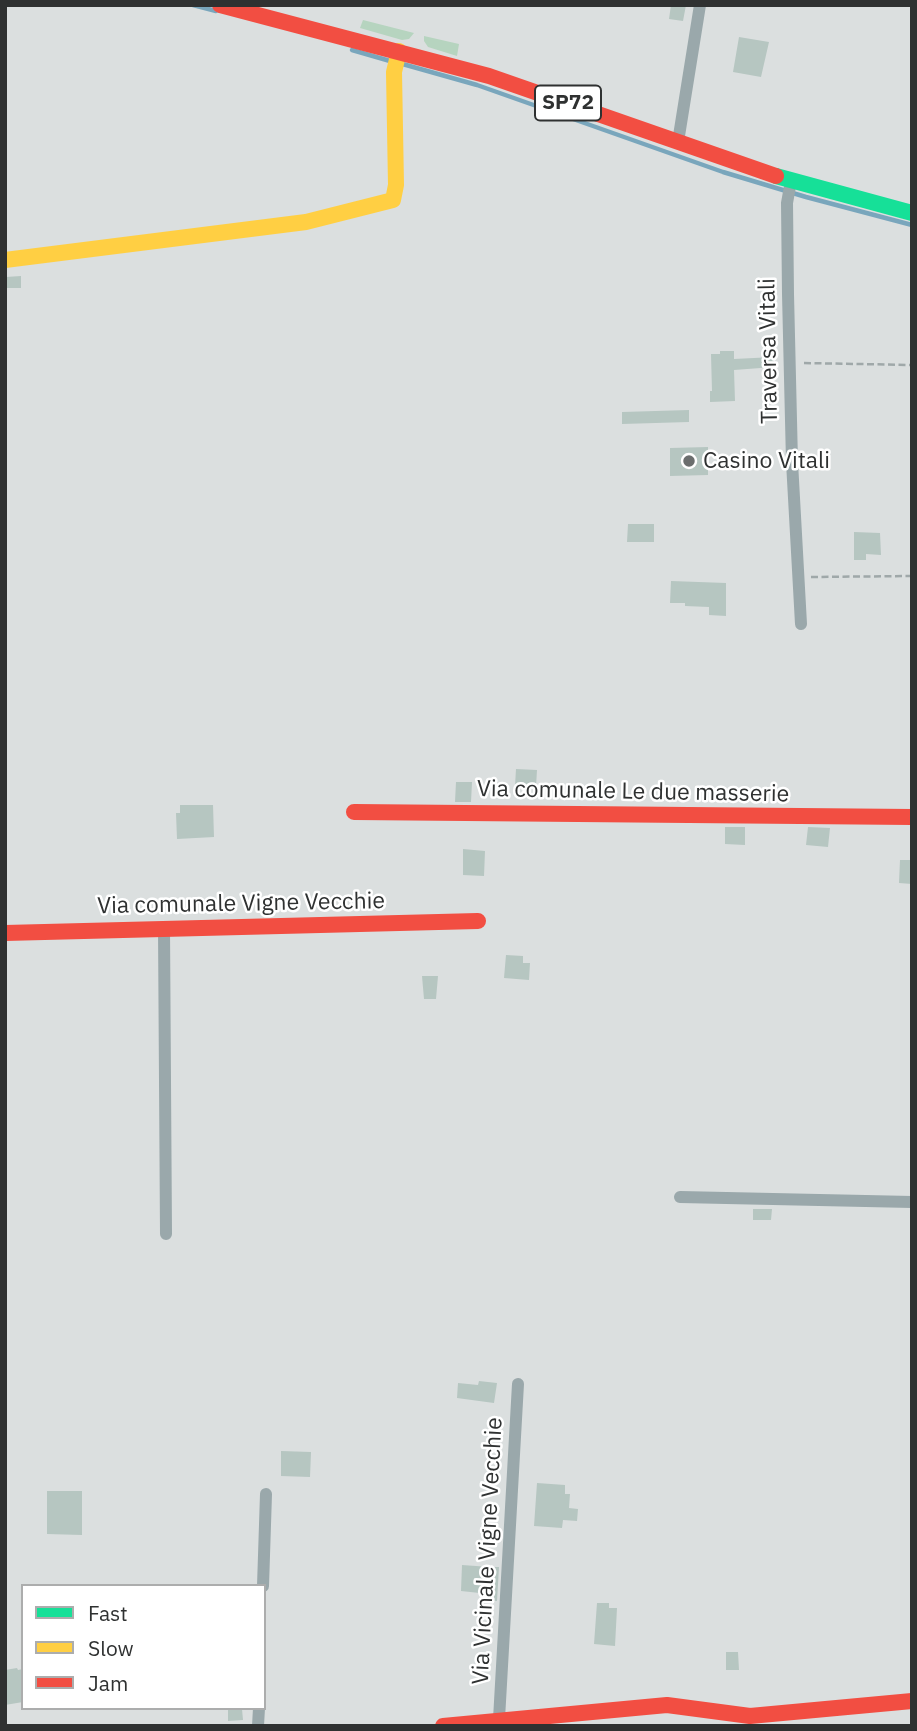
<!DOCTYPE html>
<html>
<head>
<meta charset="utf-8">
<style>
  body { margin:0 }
  #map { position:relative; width:917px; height:1731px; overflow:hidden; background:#dbdfdf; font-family:"IBM Plex Sans",sans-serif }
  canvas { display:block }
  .frame { position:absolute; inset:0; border:7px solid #2f3131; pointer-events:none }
  .legend { position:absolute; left:21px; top:1584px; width:245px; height:126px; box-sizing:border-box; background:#fff; border:2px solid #acadad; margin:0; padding:9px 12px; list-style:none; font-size:21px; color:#2f3131 }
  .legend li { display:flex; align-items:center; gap:14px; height:35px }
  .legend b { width:35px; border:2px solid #acadad }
</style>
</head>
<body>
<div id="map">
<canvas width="917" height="1731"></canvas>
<div class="frame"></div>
<ul class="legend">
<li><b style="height:9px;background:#16e098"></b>Fast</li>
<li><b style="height:9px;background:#ffcf43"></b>Slow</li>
<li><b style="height:9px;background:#f24e42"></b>Jam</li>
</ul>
</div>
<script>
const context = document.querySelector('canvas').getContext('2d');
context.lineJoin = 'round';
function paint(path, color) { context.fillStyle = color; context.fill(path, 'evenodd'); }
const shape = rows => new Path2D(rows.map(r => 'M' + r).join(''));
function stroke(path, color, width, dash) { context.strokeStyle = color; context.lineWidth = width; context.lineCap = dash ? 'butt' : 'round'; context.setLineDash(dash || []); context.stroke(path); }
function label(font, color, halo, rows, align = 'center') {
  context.font = font + ' "IBM Plex Sans",sans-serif'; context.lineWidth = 5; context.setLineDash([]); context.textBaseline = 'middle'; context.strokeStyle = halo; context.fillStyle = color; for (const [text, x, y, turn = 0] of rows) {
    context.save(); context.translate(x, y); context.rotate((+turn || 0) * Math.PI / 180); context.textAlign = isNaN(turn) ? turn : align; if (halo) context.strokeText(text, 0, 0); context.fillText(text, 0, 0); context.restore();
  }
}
const green = shape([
  [363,20,414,33,409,39,402,40,360,28],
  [424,36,459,44,457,56,428,47,424,41]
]);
const stream = shape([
  [193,5,216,11],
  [352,50,390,61],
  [399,63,477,85,723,172,806,197,912,225]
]);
const building = shape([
  [671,5,686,5,683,21,669,19],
  [739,37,769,42,761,77,733,72],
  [21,276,21,288,7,288,6,277],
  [720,351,734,351,734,359,774,357,774,367,734,370,735,401,710,402,710,391,712,391,711,354,720,354],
  [689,410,689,422,622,424,622,412],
  [708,447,708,475,670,476,670,448],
  [628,524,654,524,654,542,627,542],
  [854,532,880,533,881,555,866,554,866,560,854,560],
  [671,581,726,583,726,616,709,615,709,607,685,606,685,603,670,603],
  [516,769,537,770,536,787,515,786],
  [456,782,472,782,471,802,455,802],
  [180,805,213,805,214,837,177,839,176,813,180,813],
  [725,827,745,827,745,845,725,844],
  [808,827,830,828,828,847,806,845],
  [463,849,485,851,484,876,463,875],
  [900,860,912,860,912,884,899,883],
  [506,955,523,956,523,963,530,963,529,980,504,978],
  [422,976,438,976,436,999,424,999],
  [753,1209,772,1209,771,1220,753,1220],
  [479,1381,497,1383,494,1403,457,1398,458,1383,478,1385],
  [281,1451,311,1452,310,1477,281,1476],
  [537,1483,565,1485,565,1494,570,1494,569,1508,578,1509,577,1521,563,1520,562,1528,534,1526],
  [47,1491,82,1491,82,1535,47,1534],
  [462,1565,490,1567,491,1573,491,1567,499,1567,497,1601,488,1601,489,1594,461,1591],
  [597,1603,609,1603,609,1608,617,1608,615,1646,594,1644],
  [726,1652,738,1652,739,1670,726,1670],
  [17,1668,18,1670,23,1669,23,1702,5,1705,5,1670],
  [242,1709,243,1720,228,1721,228,1710]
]);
const path = shape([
  [804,363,912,365],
  [811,577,912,576]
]);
const street = shape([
  [678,142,700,5],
  [791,181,787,203,788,294,792,462,801,624],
  [164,928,166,1234],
  [680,1197,912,1202],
  [263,1586,266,1494],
  [499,1719,518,1384],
  [258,1726,259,1708]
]);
const fast = shape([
  [776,176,912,213]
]);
const slow = shape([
  [5,260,306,222,393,200,396,185,394,72,399,51]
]);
const jam = shape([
  [220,5,489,76,776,176],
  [354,812,912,817],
  [5,933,478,921],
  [443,1726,667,1705,750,1716,912,1701]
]);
const markers = [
  [689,461,7,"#6b6e6e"]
];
const shields = [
  [568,103,66]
];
const shieldNames = [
  ["SP72",568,103]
];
const streetNames = [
  ["Traversa Vitali",769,351,-91],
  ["Via comunale Le due masserie",633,792,1],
  ["Via comunale Vigne Vecchie",241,904,-1],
  ["Via Vicinale Vigne Vecchie",488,1551,-87]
];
const poiNames = [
  ["Casino Vitali",703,461]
];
paint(green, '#b6d4bf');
stroke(stream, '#79a6bc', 4.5);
paint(building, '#b6c6c1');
stroke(path, '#9fa8a9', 2.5, [7, 3.5]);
stroke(street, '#9aa8ab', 12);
stroke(fast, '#16e098', 16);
stroke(slow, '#ffcf43', 16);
stroke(jam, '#f24e42', 16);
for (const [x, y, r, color] of markers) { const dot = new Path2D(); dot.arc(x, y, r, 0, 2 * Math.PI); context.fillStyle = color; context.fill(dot); stroke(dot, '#fff', 2.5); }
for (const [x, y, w] of shields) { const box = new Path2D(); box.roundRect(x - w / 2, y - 17.5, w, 35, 5); context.fillStyle = '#fff'; context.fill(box); stroke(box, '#2f3131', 2); }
label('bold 21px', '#2f3131', null, shieldNames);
label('23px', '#2f3131', '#fff', streetNames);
label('23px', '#2f3131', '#fff', poiNames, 'left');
</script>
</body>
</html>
